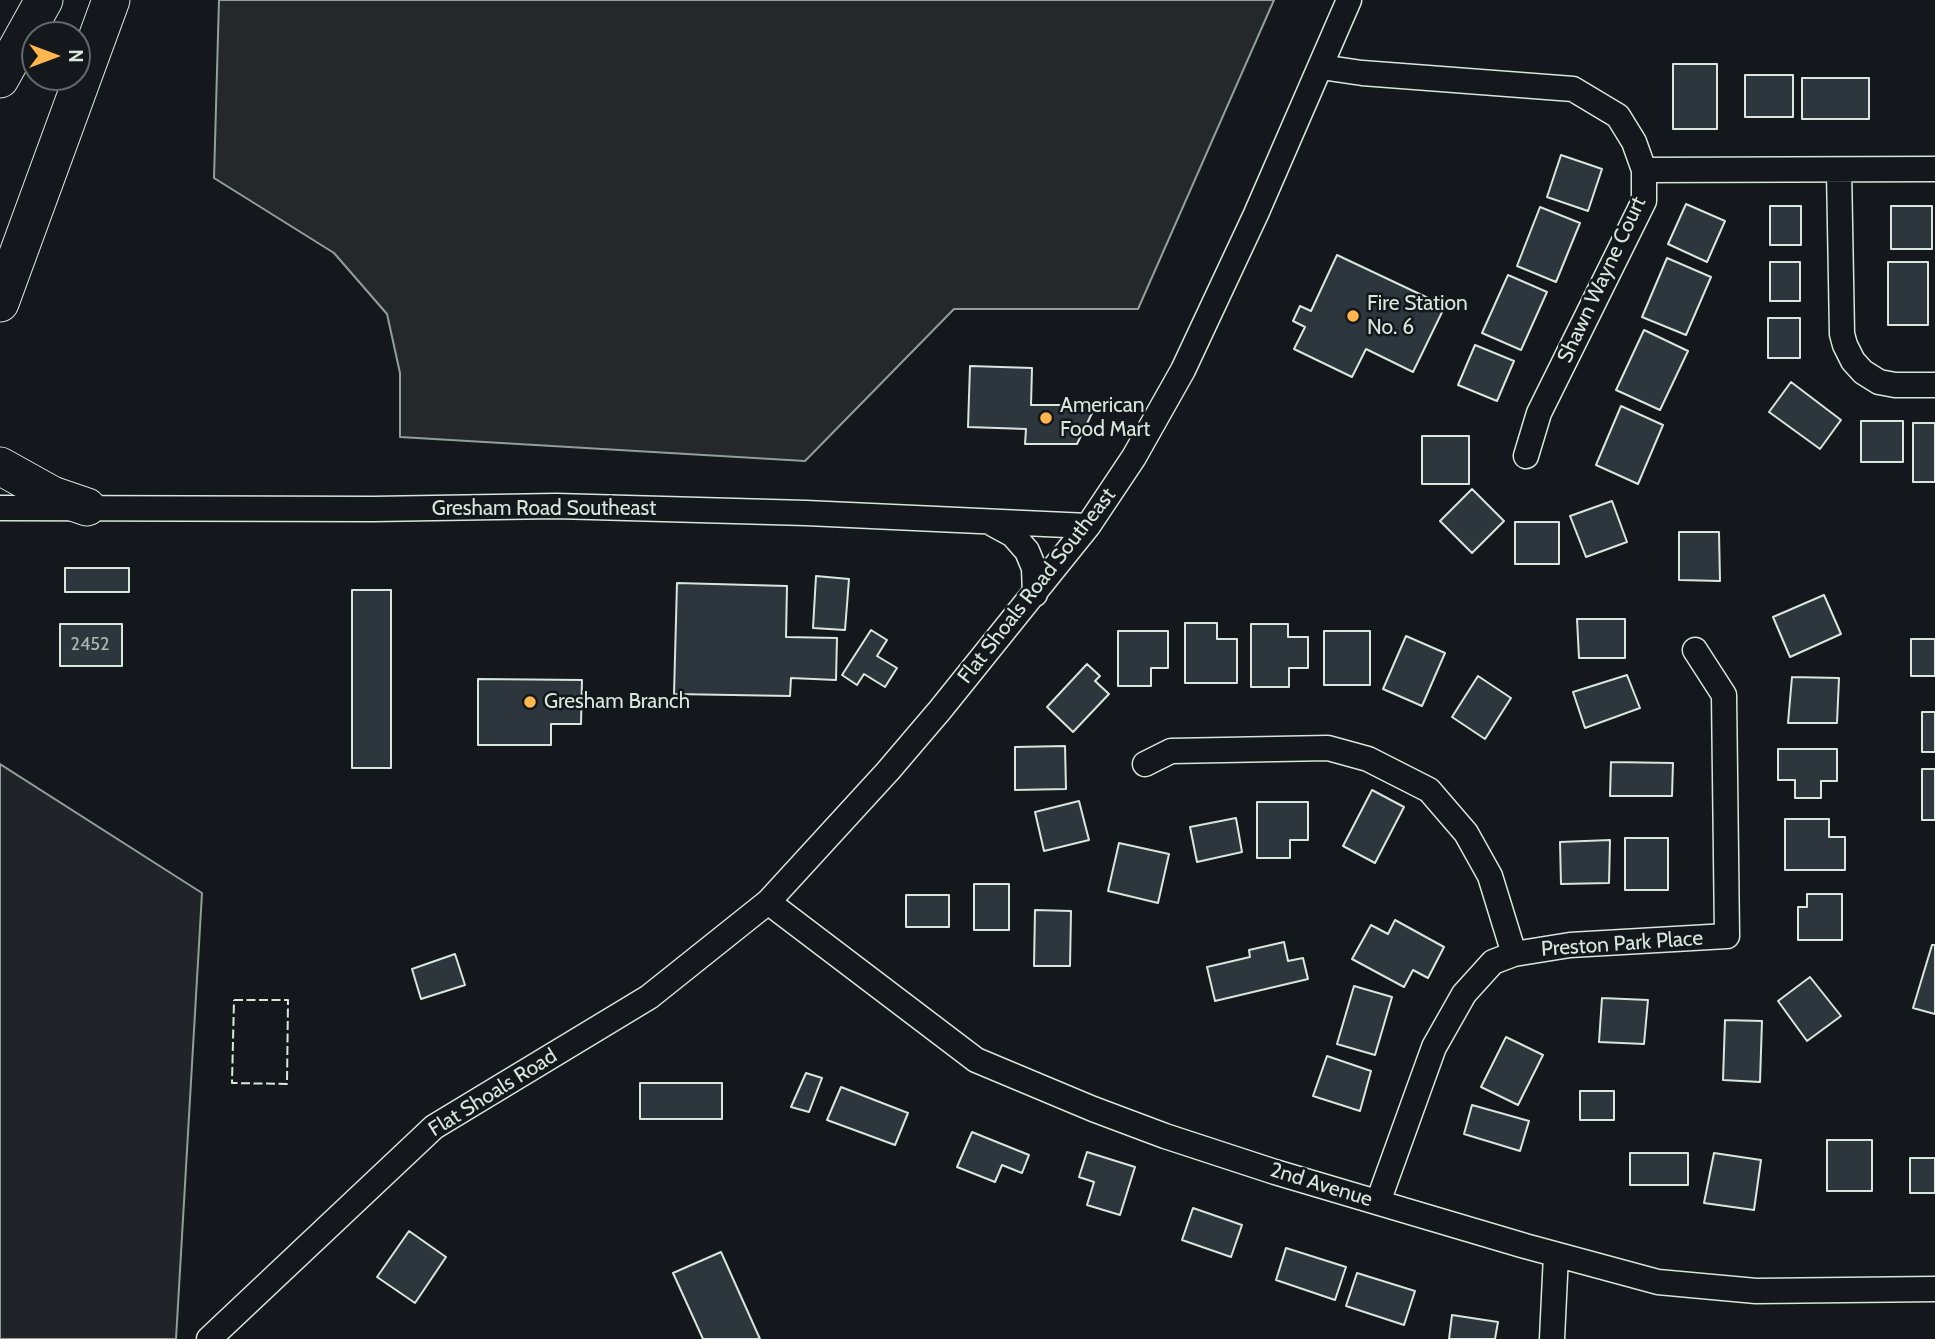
<!DOCTYPE html>
<html>
<head>
<meta charset="utf-8">
<style>
  body { margin:0 }
  #map { position:relative; width:1935px; height:1339px; overflow:hidden; background:#14181c; font-family:Cabin,sans-serif }
  canvas { display:block }
  .north { position:absolute; left:21px; top:21px; width:70px; height:70px; box-sizing:border-box; background:#14181c; border:2px solid #626a69; border-radius:50%; rotate:90deg; font-size:19px; font-weight:700; line-height:28px; text-align:center; color:#d8e6dc }
  .north::after { content:''; display:block; margin:auto; width:24px; height:32px; background:#ffb74d; clip-path:polygon(50% 0,100% 100%,50% 72%,0 100%) }
</style>
</head>
<body>
<div id="map">
<canvas width="1935" height="1339"></canvas>
<div class="north">N</div>
</div>
<script>
const context = document.querySelector('canvas').getContext('2d');
context.lineJoin = 'round';
function paint(path, color) { context.fillStyle = color; context.fill(path, 'evenodd'); }
const shape = rows => new Path2D(rows.map(r => 'M' + r).join(''));
function stroke(path, color, width, dash) { context.strokeStyle = color; context.lineWidth = width; context.lineCap = dash ? 'butt' : 'round'; context.setLineDash(dash || []); context.stroke(path); }
function label(font, color, halo, rows, align = 'center') {
  context.font = font + ' Cabin,sans-serif'; context.lineWidth = 5; context.setLineDash([]); context.textBaseline = 'middle'; context.strokeStyle = halo; context.fillStyle = color; for (const [text, x, y, turn = 0] of rows) {
    context.save(); context.translate(x, y); context.rotate((+turn || 0) * Math.PI / 180); context.textAlign = isNaN(turn) ? turn : align; if (halo) context.strokeText(text, 0, 0); context.fillText(text, 0, 0); context.restore();
  }
}
const green = shape([
  [0,764,202,893,176,1339,0,1339,0,764]
]);
const parking = shape([
  [219,0,1274,0,1138,309,954,309,805,461,400,437,400,373,387,314,334,253,214,178,219,0]
]);
const building = shape([
  [1673,64,1717,64,1717,129,1673,129,1673,64],
  [1745,75,1793,75,1793,117,1745,117,1745,75],
  [1802,78,1869,78,1869,119,1802,119,1802,78],
  [1561,155,1602,169,1588,211,1547,197,1561,155],
  [1686,204,1725,221,1707,262,1668,244,1686,204],
  [1770,206,1801,206,1801,245,1770,245,1770,206],
  [1891,206,1932,206,1932,249,1891,249,1891,206],
  [1540,207,1580,223,1556,282,1517,266,1540,207],
  [1337,255,1445,306,1413,372,1366,349,1352,377,1294,349,1305,327,1293,321,1300,306,1311,311,1337,255],
  [1667,258,1711,277,1686,335,1642,317,1667,258],
  [1770,262,1800,262,1800,301,1770,301,1770,262],
  [1888,262,1928,262,1928,325,1888,325,1888,262],
  [1508,275,1547,292,1521,350,1482,333,1508,275],
  [1768,318,1800,318,1800,358,1768,358,1768,318],
  [1644,330,1688,351,1660,410,1616,390,1644,330],
  [1475,345,1514,361,1497,401,1458,385,1475,345],
  [970,366,1032,368,1031,405,1096,405,1077,444,1025,444,1026,429,968,427,970,366],
  [1791,382,1841,420,1820,449,1769,412,1791,382],
  [1621,406,1663,425,1638,484,1596,465,1621,406],
  [1861,421,1903,421,1903,462,1861,462,1861,421],
  [1913,423,1935,423,1935,482,1913,482,1913,423],
  [1422,436,1469,436,1469,484,1422,484,1422,436],
  [1472,489,1504,521,1472,553,1440,521,1472,489],
  [1612,501,1627,542,1586,557,1570,516,1612,501],
  [1515,522,1559,522,1559,564,1515,564,1515,522],
  [1679,532,1719,532,1720,581,1679,580,1679,532],
  [65,568,129,568,129,592,65,592,65,568],
  [816,576,849,579,845,630,813,628,816,576],
  [677,583,787,586,786,637,837,638,836,680,791,678,790,696,674,694,677,583],
  [352,590,391,590,391,768,352,768,352,590],
  [1824,595,1841,634,1790,657,1773,617,1824,595],
  [1577,619,1625,619,1625,658,1579,658,1577,619],
  [1185,623,1217,623,1217,639,1237,639,1237,683,1185,683,1185,623],
  [60,624,122,624,122,666,60,666,60,624],
  [1251,624,1288,624,1288,637,1308,637,1308,668,1289,668,1289,687,1251,687,1251,624],
  [871,630,887,640,877,656,897,668,885,687,864,674,857,685,842,675,871,630],
  [1118,631,1168,631,1168,668,1151,668,1151,686,1118,686,1118,631],
  [1324,631,1370,631,1370,685,1324,685,1324,631],
  [1406,636,1445,653,1422,706,1383,689,1406,636],
  [1911,639,1935,639,1935,676,1911,676,1911,639],
  [1087,664,1100,676,1095,681,1109,694,1073,732,1047,707,1087,664],
  [1627,675,1640,708,1585,728,1573,692,1627,675],
  [1478,676,1511,698,1485,739,1452,717,1478,676],
  [1792,677,1839,678,1837,723,1788,723,1792,677],
  [478,679,582,680,581,724,551,724,551,745,478,745,478,679],
  [1922,712,1935,712,1935,752,1922,752,1922,712],
  [1065,746,1066,789,1015,790,1015,747,1065,746],
  [1778,749,1837,749,1837,781,1821,781,1821,798,1795,798,1795,780,1778,780,1778,749],
  [1611,762,1673,763,1672,796,1610,796,1611,762],
  [1922,769,1935,769,1935,820,1922,820,1922,769],
  [1372,790,1404,807,1375,863,1343,846,1372,790],
  [1079,801,1089,840,1044,851,1035,812,1079,801],
  [1257,802,1308,802,1308,840,1290,840,1290,858,1257,858,1257,802],
  [1236,818,1242,852,1197,862,1190,827,1236,818],
  [1785,819,1829,819,1829,837,1845,837,1845,870,1785,870,1785,819],
  [1625,838,1668,838,1668,890,1625,890,1625,838],
  [1610,840,1609,883,1561,884,1560,842,1610,840],
  [1119,843,1169,854,1158,903,1108,891,1119,843],
  [974,884,1009,884,1009,930,974,930,974,884],
  [1807,894,1842,894,1842,940,1798,940,1798,907,1807,907,1807,894],
  [906,895,949,895,949,927,906,927,906,895],
  [1035,910,1071,911,1070,966,1034,966,1035,910],
  [1395,920,1444,947,1428,978,1413,970,1404,987,1352,959,1371,925,1388,934,1395,920],
  [1284,942,1288,961,1303,958,1308,979,1215,1001,1207,967,1250,957,1249,950,1284,942],
  [1932,945,1935,945,1935,1014,1913,1008,1932,945],
  [455,954,465,985,421,999,412,969,455,954],
  [1810,977,1841,1016,1807,1041,1778,1001,1810,977],
  [1354,986,1392,997,1375,1055,1337,1044,1354,986],
  [1602,998,1648,1000,1644,1044,1599,1042,1602,998],
  [1725,1020,1762,1021,1760,1082,1723,1080,1725,1020],
  [1506,1037,1543,1055,1518,1105,1481,1087,1506,1037],
  [1327,1056,1371,1071,1360,1111,1313,1096,1327,1056],
  [806,1073,822,1078,809,1112,791,1107,806,1073],
  [640,1083,722,1083,722,1119,640,1119,640,1083],
  [841,1087,908,1113,895,1145,827,1120,841,1087],
  [1580,1091,1614,1091,1614,1120,1580,1120,1580,1091],
  [1472,1105,1529,1121,1520,1151,1464,1134,1472,1105],
  [972,1132,1029,1155,1022,1173,1002,1165,995,1182,957,1167,972,1132],
  [1827,1140,1872,1140,1872,1191,1827,1191,1827,1140],
  [1087,1152,1135,1167,1120,1215,1087,1205,1094,1182,1079,1177,1087,1152],
  [1630,1153,1688,1153,1688,1185,1630,1185,1630,1153],
  [1714,1153,1761,1160,1754,1210,1704,1203,1714,1153],
  [1910,1158,1935,1158,1935,1193,1910,1193,1910,1158],
  [1193,1208,1242,1225,1231,1257,1182,1240,1193,1208],
  [409,1231,446,1257,415,1303,377,1277,409,1231],
  [1286,1248,1346,1267,1335,1300,1276,1280,1286,1248],
  [721,1252,760,1339,703,1339,673,1273,721,1252],
  [1357,1273,1415,1291,1404,1325,1346,1306,1357,1273],
  [1452,1315,1498,1322,1495,1339,1449,1339,1452,1315]
]);
const minor = shape([
  [1321,67,1362,73,1573,89,1618,116,1634,142,1644,170,1644,201,1539,413,1526,456],
  [1644,170,1935,169],
  [1839,170,1842,334,1845,345,1853,361,1863,372,1879,382,1895,385,1935,385],
  [0,508,373,509,556,506,806,513,1088,526],
  [991,523,1013,535,1027,551,1034,568,1035,594],
  [1145,764,1171,751,1328,748,1368,759,1429,790,1466,833,1490,876,1514,954],
  [768,902,976,1060,1093,1109,1165,1136,1275,1172,1525,1246,1658,1282,1756,1291,1935,1289],
  [1378,1202,1434,1047,1464,994,1493,962,1514,954,1570,945,1727,936,1724,695,1695,650],
  [209,1339,434,1127,649,997,768,902,888,771,940,710,1088,526,1134,457,1183,370,1256,214,1349,0],
  [1552,1339,1556,1255]
]);
const highway = shape([
  [0,79,44,0],
  [0,303,111,0],
  [0,466,52,495,87,507]
]);
const fence = shape([
  [234,1000,288,1000,287,1084,232,1083,234,1000]
]);
const markers = [
  [1353,316,7,"#ffb74d"],
  [1046,418,7,"#ffb74d"],
  [530,702,7,"#ffb74d"]
];
const numberNames = [
  ["2452",90,645]
];
const streetNames = [
  ["Shawn Wayne Court",1602,280,-65],
  ["Gresham Road Southeast",544,509],
  ["Flat Shoals Road Southeast",1037,586,-52],
  ["Preston Park Place",1622,944,-4],
  ["Flat Shoals Road",493,1093,-32],
  ["2nd Avenue",1321,1185,17]
];
const poiNames = [
  ["Fire Station",1367,304],
  ["No. 6",1367,328],
  ["American",1060,406],
  ["Food Mart",1060,430],
  ["Gresham Branch",544,702]
];
paint(green, '#202428');
stroke(green, '#939e99', 2);
paint(parking, '#24282b');
stroke(parking, '#939e99', 2);
paint(building, '#2c363c');
stroke(building, '#d8e6dc', 2);
stroke(minor, '#d8e6dc', 27);
stroke(highway, '#d8e6dc', 39);
stroke(minor, '#14181c', 24);
stroke(highway, '#14181c', 37);
stroke(fence, '#d8e6dc', 2, [9, 3.5]);
for (const [x, y, r, color] of markers) { const dot = new Path2D(); dot.arc(x, y, r, 0, 2 * Math.PI); context.fillStyle = color; context.fill(dot); stroke(dot, '#14181c', 2.5); }
label('18px', '#adbab4', null, numberNames);
label('21px', '#d8e6dc', '#14181c', streetNames);
label('21px', '#d8e6dc', '#14181c', poiNames, 'left');
</script>
</body>
</html>
